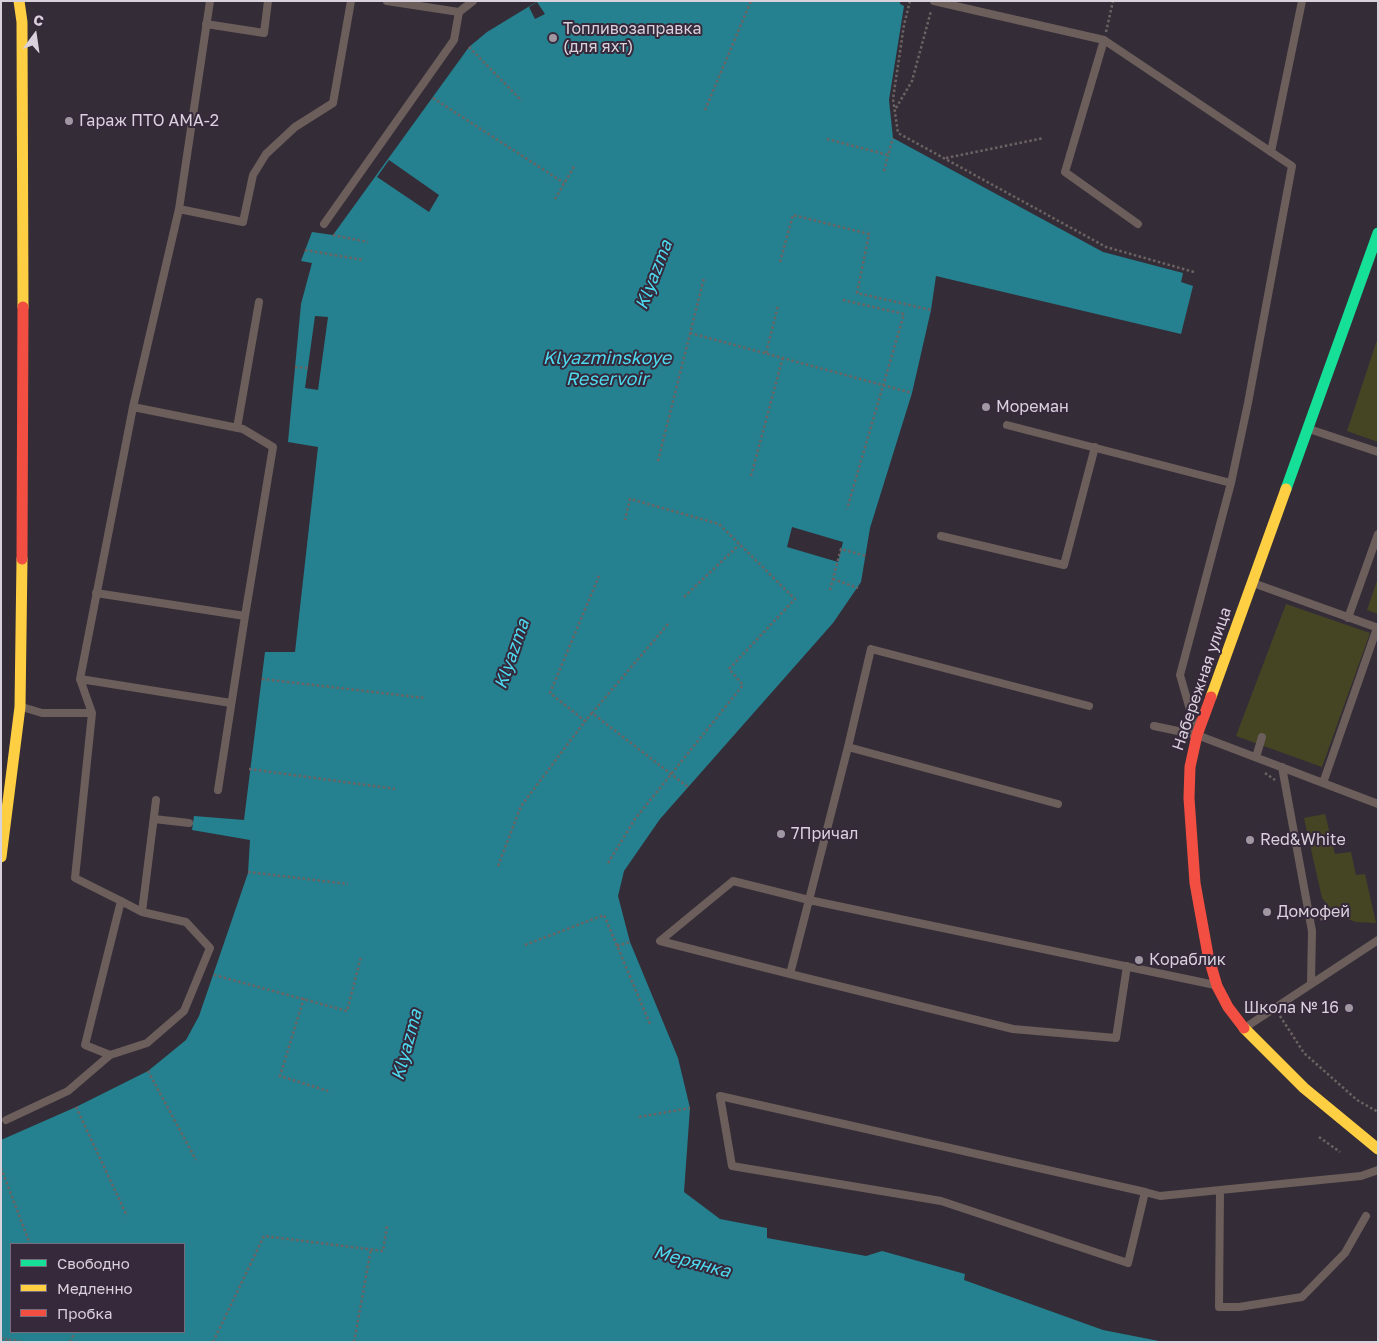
<!DOCTYPE html>
<html>
<head>
<meta charset="utf-8">
<style>
  body { margin:0 }
  #map { position:relative; width:1379px; height:1343px; overflow:hidden; background:#342d37; font-family:"Golos Text",sans-serif }
  canvas { display:block }
  .frame { position:absolute; inset:0; border:2px solid #d9d1dc; pointer-events:none }
  .legend { position:absolute; left:10px; top:1243px; width:175px; height:90px; box-sizing:border-box; background:#36293b; border:1px solid #776c7b; margin:0; padding:6px 9px; list-style:none; font-size:15px; color:#d9d1dc }
  .legend li { display:flex; align-items:center; gap:10px; height:25px }
  .legend b { width:25px; border:1px solid #776c7b }
  .north { position:absolute; left:10px; top:10px; width:50px; height:50px; -webkit-text-stroke:4px #36293b; paint-order:stroke; rotate:14deg; font-size:14px; font-weight:700; line-height:20px; text-align:center; color:#d9d1dc }
  .north::after { content:''; display:block; margin:auto; width:18px; height:22px; background:#d9d1dc; clip-path:polygon(50% 0,100% 100%,50% 72%,0 100%) }
</style>
</head>
<body>
<div id="map">
<canvas width="1379" height="1343"></canvas>
<div class="frame"></div>
<ul class="legend">
<li><b style="height:6px;background:#16e098"></b>Свободно</li>
<li><b style="height:6px;background:#ffcf43"></b>Медленно</li>
<li><b style="height:6px;background:#f24e42"></b>Пробка</li>
</ul>
<div class="north">С</div>
</div>
<script>
const context = document.querySelector('canvas').getContext('2d');
context.lineJoin = 'round';
function paint(path, color) { context.fillStyle = color; context.fill(path, 'evenodd'); }
const shape = rows => new Path2D(rows.map(r => 'M' + r).join(''));
function stroke(path, color, width, dash) { context.strokeStyle = color; context.lineWidth = width; context.lineCap = dash ? 'butt' : 'round'; context.setLineDash(dash || []); context.stroke(path); }
function label(font, color, halo, rows, align = 'center') {
  context.font = font + ' "Golos Text",sans-serif'; context.lineWidth = 4; context.setLineDash([]); context.textBaseline = 'middle'; context.strokeStyle = halo; context.fillStyle = color; for (const [text, x, y, turn = 0] of rows) {
    context.save(); context.translate(x, y); context.rotate((+turn || 0) * Math.PI / 180); context.textAlign = isNaN(turn) ? turn : align; if (halo) context.strokeText(text, 0, 0); context.fillText(text, 0, 0); context.restore();
  }
}
const green = shape([
  [1378,337,1378,442,1347,431],
  [1378,578,1378,614,1367,610],
  [1286,604,1370,633,1322,767,1236,736],
  [1325,814,1335,854,1351,852,1356,875,1365,874,1376,923,1356,922,1342,917,1331,909,1322,898,1304,818]
]);
const water = shape([
  [538,1,900,1,900,4,904,6,889,100,893,138,1103,252,1183,273,1181,282,1193,286,1181,334,936,276,931,310,912,393,870,528,861,582,833,623,660,819,624,871,618,896,630,942,678,1058,690,1108,684,1192,720,1219,767,1228,767,1238,866,1256,882,1251,965,1274,964,1280,1103,1330,1164,1342,1,1342,1,1140,76,1107,148,1071,186,1040,199,1016,248,873,250,840,192,830,194,816,244,820,265,652,295,652,318,447,288,442,301,304,312,263,301,261,312,232,333,235,469,47,487,32],
  [11,1244,184,1244,184,1332,11,1332]
]);
const pier = shape([
  [537,2,545,14,535,19,529,7],
  [389,160,439,195,429,212,377,177],
  [315,316,328,317,318,390,305,388],
  [792,527,843,542,838,562,787,547]
]);
const path = shape([
  [910,1,904,25,893,99,898,133,1106,247,1194,272],
  [1106,32,1113,1],
  [469,47,522,101],
  [433,98,564,183],
  [896,108,912,81,931,11],
  [705,110,751,1],
  [827,139,888,155,893,138],
  [946,158,1044,138],
  [884,171,888,155],
  [555,199,575,165],
  [333,235,368,242],
  [305,250,363,260],
  [780,262,793,215,869,234,857,293,931,310],
  [843,300,904,314,847,509],
  [690,333,912,393],
  [766,353,778,306],
  [295,367,308,368],
  [658,461,704,278],
  [751,476,783,357],
  [833,579,858,588],
  [830,590,841,549,866,556],
  [684,597,739,545],
  [668,624,592,713,688,787],
  [262,679,425,698],
  [592,713,585,721,550,693,599,576],
  [249,769,396,789],
  [1265,773,1275,780],
  [608,863,635,819,743,685,729,669,795,599,719,524,630,499,625,520],
  [498,866,521,806,586,720],
  [248,872,348,884],
  [1320,908,1322,922],
  [525,945,604,915,650,1024],
  [617,946,630,942],
  [214,975,347,1011,361,957],
  [304,998,280,1076,328,1091],
  [1280,1016,1304,1053,1357,1100,1378,1112],
  [148,1071,196,1160],
  [76,1107,127,1216],
  [639,1117,690,1108],
  [1319,1137,1340,1152],
  [1,1168,30,1244],
  [1,1338,7,1339],
  [6,1342,7,1339,22,1342],
  [70,1342,75,1332],
  [213,1342,264,1236,383,1251,387,1226],
  [354,1342,371,1249]
]);
const lane = shape([
  [934,1,1104,40],
  [459,12,473,1],
  [206,24,264,33,268,1],
  [1271,152,1302,1],
  [179,209,243,222,253,175,266,154,295,127,333,103,351,1],
  [324,224,454,40,459,12,387,1],
  [1138,224,1065,172,1104,40,1292,166,1248,403,1231,483,1180,675,1195,727],
  [1007,425,1231,483],
  [237,428,259,302],
  [1309,429,1378,452],
  [941,536,1064,565,1095,447],
  [1253,583,1378,628],
  [96,593,245,616,273,447,243,429,133,407],
  [1348,618,1378,534],
  [80,679,231,703],
  [22,707,42,713,92,713],
  [1154,726,1197,735,1378,804],
  [848,747,871,649,1089,706],
  [1256,757,1262,737],
  [1282,767,1312,931,1311,983],
  [1323,783,1377,628],
  [218,790,245,616],
  [1058,804,848,747,809,900,1215,985],
  [154,819,189,823],
  [121,901,85,1045,110,1055,147,1043,184,1011,210,948,186,922,142,912,121,901,75,878,92,713,80,679,133,407,179,209,210,1],
  [142,912,156,800],
  [790,974,809,900,733,881,660,941,790,974,1013,1029,1116,1038,1127,966],
  [1246,1027,1378,940],
  [6,1120,68,1091,110,1055],
  [1220,1190,1219,1307,1239,1307,1302,1297,1345,1253,1366,1216],
  [1145,1192,1128,1263,941,1201,732,1166,720,1096,1145,1192,1160,1196,1361,1176,1378,1170]
]);
const fast = shape([
  [1286,489,1378,233]
]);
const slow = shape([
  [19,1,22,22,23,307],
  [1211,697,1286,489],
  [1,857,20,707,22,559],
  [1244,1028,1304,1088,1378,1149]
]);
const jam = shape([
  [22,559,23,307],
  [1211,697,1197,735,1190,767,1189,798,1195,883,1208,955,1217,986,1228,1007,1244,1028]
]);
const markers = [
  [553,38,5,"#9f98a2"],
  [69,121,5,"#9f98a2"],
  [986,407,5,"#9f98a2"],
  [781,834,5,"#9f98a2"],
  [1250,840,5,"#9f98a2"],
  [1267,912,5,"#9f98a2"],
  [1139,960,5,"#9f98a2"],
  [1349,1008,5,"#9f98a2"]
];
const poiNames = [
  ["Топливозаправка",563,29],
  ["(для яхт)",563,47],
  ["Гараж ПТО АМА-2",79,121],
  ["Мореман",996,407],
  ["7Причал",791,834],
  ["Red&White",1260,840],
  ["Домофей",1277,912],
  ["Кораблик",1149,960],
  ["Школа № 16",1339,1008,"right"]
];
const streetNames = [
  ["Набережная улица",1202,679,-71]
];
const waterNames = [
  ["Klyazma",654,275,-69],
  ["Klyazminskoye",607,358],
  ["Reservoir",607,379],
  ["Klyazma",512,654,-71],
  ["Klyazma",407,1045,-75],
  ["Мерянка",692,1262,15]
];
paint(green, '#454524');
paint(water, '#25818f');
paint(pier, '#342d37');
stroke(path, '#6c6262', 2.5, [2.5, 2.5]);
stroke(lane, '#6c5e5b', 8);
stroke(fast, '#16e098', 11);
stroke(slow, '#ffcf43', 11);
stroke(jam, '#f24e42', 11);
for (const [x, y, r, color] of markers) { const dot = new Path2D(); dot.arc(x, y, r, 0, 2 * Math.PI); context.fillStyle = color; context.fill(dot); stroke(dot, '#36293b', 2); }
label('16px', '#d9d1dc', '#36293b', poiNames, 'left');
label('16px', '#d9d1dc', '#36293b', streetNames);
label('italic 18px', '#4dd9ee', '#36293b', waterNames);
</script>
</body>
</html>
